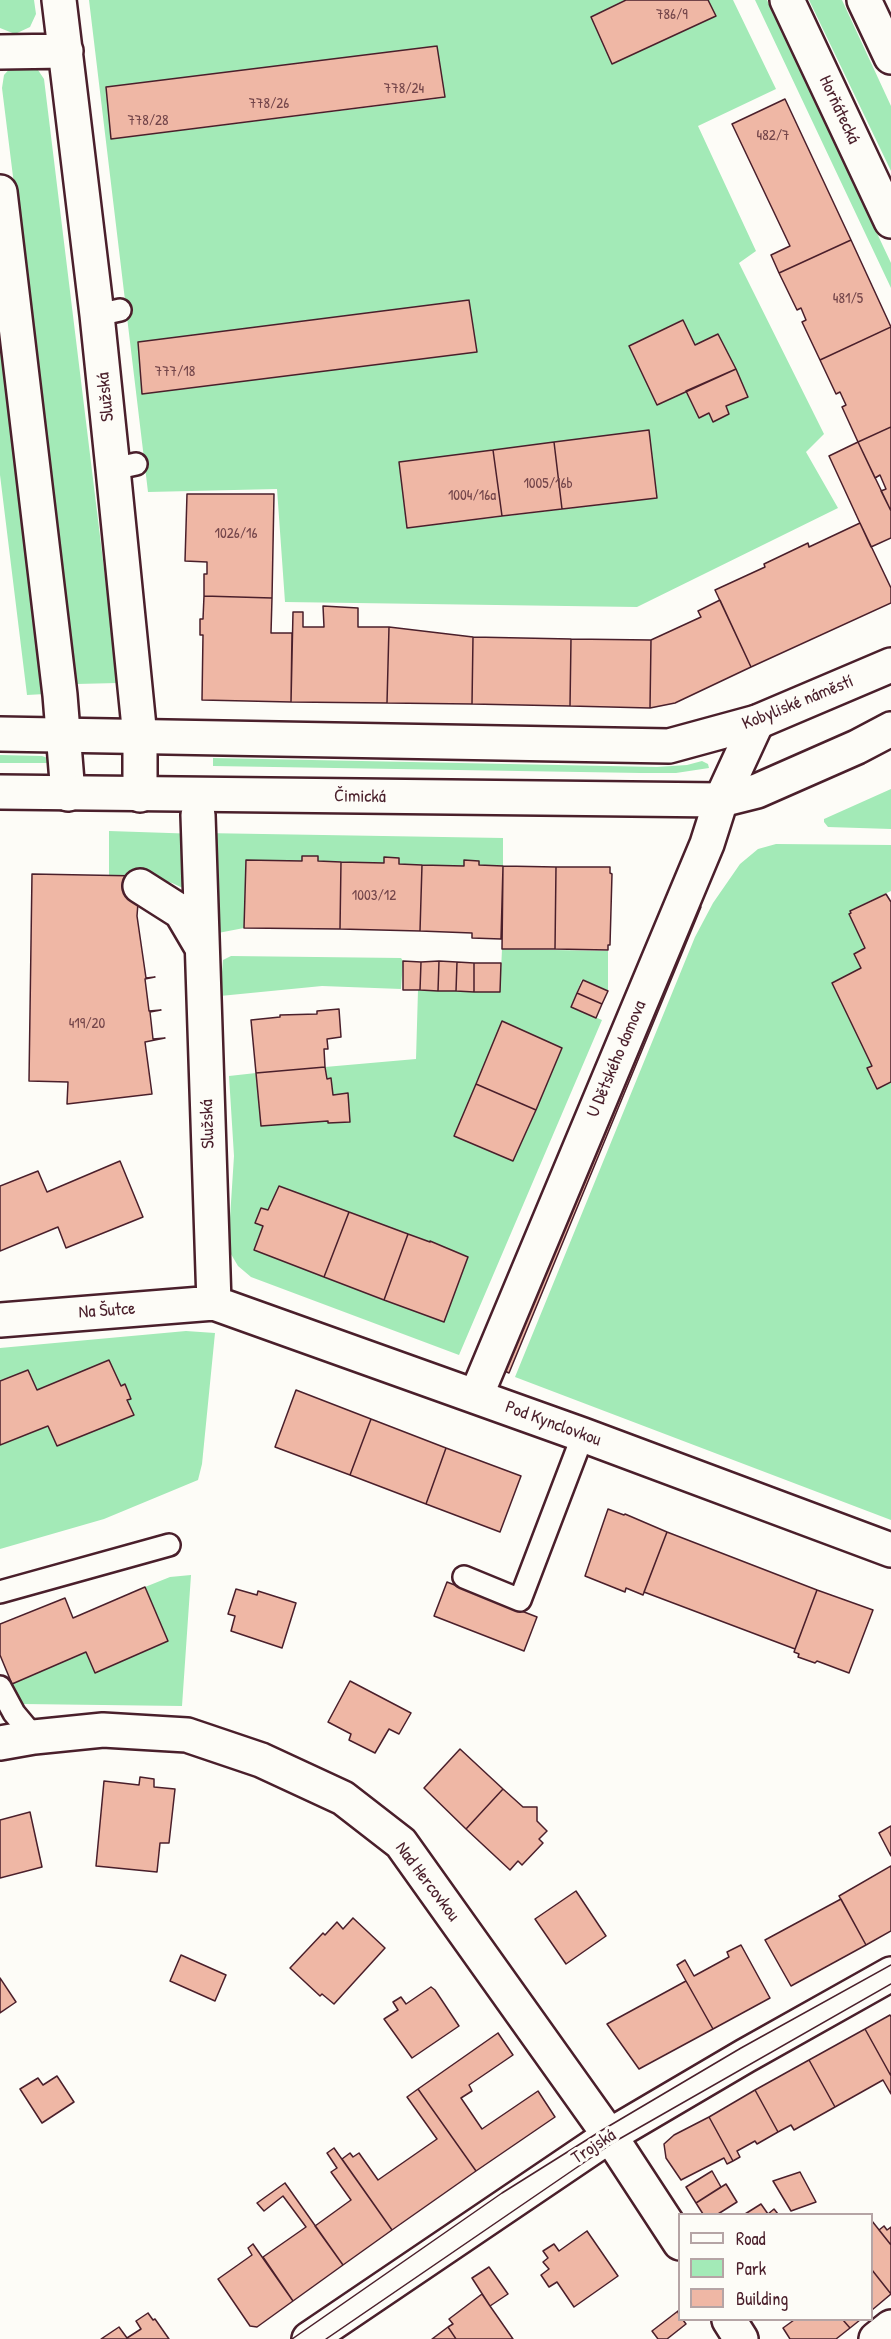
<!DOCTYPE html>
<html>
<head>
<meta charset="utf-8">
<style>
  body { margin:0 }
  #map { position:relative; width:891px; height:2339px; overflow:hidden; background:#fdfcf7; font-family:"Patrick Hand",sans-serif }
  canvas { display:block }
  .legend { position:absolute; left:678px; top:2213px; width:195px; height:108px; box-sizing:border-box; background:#fdfcf7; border:2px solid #b5a4a5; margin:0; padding:8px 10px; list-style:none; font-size:18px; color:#4a1f2b }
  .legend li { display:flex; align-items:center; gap:12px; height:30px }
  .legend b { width:30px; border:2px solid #b5a4a5 }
</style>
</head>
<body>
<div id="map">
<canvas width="891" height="2339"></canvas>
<ul class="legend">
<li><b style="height:8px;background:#fdfcf7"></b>Road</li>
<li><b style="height:16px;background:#a3eab7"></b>Park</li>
<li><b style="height:16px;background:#efb7a5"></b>Building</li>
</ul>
</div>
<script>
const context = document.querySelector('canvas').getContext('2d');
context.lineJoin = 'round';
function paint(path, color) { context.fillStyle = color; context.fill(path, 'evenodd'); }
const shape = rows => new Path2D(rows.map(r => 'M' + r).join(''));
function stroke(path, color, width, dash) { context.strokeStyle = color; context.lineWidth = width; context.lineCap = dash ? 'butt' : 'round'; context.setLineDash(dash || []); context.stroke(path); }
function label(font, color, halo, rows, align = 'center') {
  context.font = font + ' "Patrick Hand",sans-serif'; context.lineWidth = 6; context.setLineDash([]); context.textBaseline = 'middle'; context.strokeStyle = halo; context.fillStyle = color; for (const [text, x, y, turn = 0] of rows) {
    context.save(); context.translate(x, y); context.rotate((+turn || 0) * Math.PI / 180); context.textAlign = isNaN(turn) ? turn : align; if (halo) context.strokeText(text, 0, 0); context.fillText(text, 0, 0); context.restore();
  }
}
const green = shape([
  [0,0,34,0,36,14,30,27,15,34,0,28],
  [89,0,626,0,591,17,612,64,715,16,708,0,733,0,776,89,698,126,756,251,739,263,824,434,806,452,838,508,637,607,285,602,277,489,148,492],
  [437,46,444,98,111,139,106,87],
  [468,300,477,351,142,393,138,342],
  [682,320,695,345,718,334,736,369,726,406,713,421,709,413,699,418,686,391,657,405,629,346],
  [649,431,657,498,407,528,399,462],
  [755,0,767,0,891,263,891,288],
  [809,0,842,0,891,106,891,171],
  [13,65,36,67,44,79,118,683,76,684,2,88,4,75],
  [0,329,45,694,27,695,0,475],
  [0,755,42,756,48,758,50,763,0,763],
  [213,758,657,767,687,765,702,761,708,764,709,768,676,773,641,773,213,766],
  [891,789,891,829,828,827,824,822,824,819],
  [109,831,199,834,185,889,172,883,146,876,109,875],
  [203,833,503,838,503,866,479,865,479,861,464,860,464,866,399,864,399,858,391,857,384,858,384,863,318,861,318,856,302,856,302,861,246,860,244,928,218,933],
  [776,844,891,845,891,891,851,910,849,914,865,948,854,954,861,968,832,983,872,1066,867,1068,877,1088,891,1082,891,1520,515,1377,695,937,713,903,740,864,758,849],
  [502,949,608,951,608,991,582,979,571,1007,602,1020,459,1355,251,1277,238,1266,228,1249,234,1156,229,1076,256,1073,261,1126,328,1121,328,1123,350,1122,348,1094,333,1095,331,1078,327,1079,325,1067,416,1059,418,990,500,992],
  [231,956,401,958,403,961,401,989,322,986,220,996,223,960],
  [186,1331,215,1333,202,1464,198,1480,104,1519,0,1549,0,1445,48,1426,57,1446,134,1415,127,1400,131,1398,121,1386,37,1390,0,1381,0,1348],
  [191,1575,182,1706,23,1704,12,1684,86,1652,95,1672,168,1641,145,1587,170,1577]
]);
const building = shape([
  [626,0,708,0,716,16,612,64,591,17,626,0],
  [437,46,445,97,111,139,106,87,437,46],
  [785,99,851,240,779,273,771,255,790,246,732,124,785,99],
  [851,240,891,327,820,360,802,322,806,320,801,308,797,310,779,273,851,240],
  [469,300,477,352,142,394,138,342,469,300],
  [683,320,695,345,718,334,736,369,657,405,629,346,683,320],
  [891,327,891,427,858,442,842,407,846,405,840,392,836,394,820,360,891,327],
  [736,369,748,397,726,406,729,414,713,422,709,413,699,418,686,391,736,369],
  [891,427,891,511,881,491,886,489,880,475,875,478,858,442,891,427],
  [649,430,657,498,562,509,554,442,649,430],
  [554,442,562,509,502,516,493,450,554,442],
  [858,442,891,511,891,538,871,547,829,456,858,442],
  [493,450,502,516,407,528,399,462,493,450],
  [187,494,274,494,272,598,204,596,204,574,207,574,207,562,185,561,187,494],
  [860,523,891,588,891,603,751,667,715,590,765,567,764,564,808,543,809,547,860,523],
  [204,596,272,598,271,633,292,633,291,702,202,700,203,635,200,635,200,619,203,619,204,596],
  [720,600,751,667,675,703,650,708,651,640,701,617,698,611,720,600],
  [323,606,358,608,358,627,389,627,387,703,291,702,293,612,303,612,303,627,324,627,323,606],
  [389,627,473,637,472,704,387,703,389,627],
  [473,637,571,639,570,706,472,704,473,637],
  [571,639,651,640,650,708,570,706,571,639],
  [302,856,318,856,318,861,341,862,340,929,244,928,246,860,302,861,302,856],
  [384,857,399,858,399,864,422,865,420,931,340,929,341,862,384,863,384,857],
  [464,860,479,861,479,865,503,866,501,939,472,938,472,933,420,931,422,865,464,866,464,860],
  [503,866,556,867,555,949,502,949,503,866],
  [556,867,610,867,610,873,612,874,610,945,608,945,608,950,555,949,556,867],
  [32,874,140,876,137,916,146,978,155,977,145,979,149,1011,161,1010,150,1012,153,1039,165,1038,145,1042,152,1094,67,1104,68,1082,29,1081,32,874],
  [886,894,891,902,891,1082,877,1089,867,1068,872,1066,832,983,861,968,854,954,865,948,849,914,851,913,850,911,886,894],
  [692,905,701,907,509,1373,500,1369,692,905],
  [403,961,421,962,420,990,403,990,403,961],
  [439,961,457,962,456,991,438,991,439,961],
  [439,961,438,991,420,990,421,962,439,961],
  [457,962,474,963,474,992,456,991,457,962],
  [474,963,501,963,500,992,474,992,474,963],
  [583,980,608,991,602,1004,577,993,583,980],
  [577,993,602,1004,596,1018,571,1007,577,993],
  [339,1009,341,1037,327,1039,328,1049,324,1049,325,1067,256,1073,251,1020,280,1017,280,1015,317,1014,317,1011,339,1009],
  [502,1021,562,1048,536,1110,476,1084,502,1021],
  [325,1067,327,1079,331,1078,333,1095,348,1093,350,1122,328,1123,328,1121,261,1126,256,1073,325,1067],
  [476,1084,536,1110,513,1161,454,1136,476,1084],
  [120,1161,143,1217,66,1248,58,1227,0,1251,0,1186,38,1171,47,1192,120,1161],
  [279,1186,349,1212,324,1277,254,1250,263,1226,255,1223,261,1208,268,1210,279,1186],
  [349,1212,408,1234,384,1300,324,1277,349,1212],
  [408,1234,430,1242,430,1241,468,1257,444,1322,384,1300,408,1234],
  [109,1360,121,1386,125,1384,131,1399,127,1400,134,1415,57,1446,48,1426,0,1445,0,1381,28,1370,37,1390,109,1360],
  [296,1390,371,1419,350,1475,275,1447,296,1390],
  [371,1419,446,1448,426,1504,350,1475,371,1419],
  [446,1448,521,1476,500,1532,426,1504,446,1448],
  [608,1509,624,1515,625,1514,667,1532,643,1595,626,1588,625,1592,585,1576,608,1509],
  [667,1532,817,1590,795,1649,644,1592,667,1532],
  [447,1582,537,1617,524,1651,434,1616,447,1582],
  [145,1587,168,1641,95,1673,86,1652,12,1684,0,1655,0,1624,65,1598,73,1618,145,1587],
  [236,1589,257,1595,258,1591,296,1603,282,1648,231,1631,235,1616,228,1614,236,1589],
  [817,1590,873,1610,849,1673,817,1661,815,1663,798,1657,799,1654,794,1652,817,1590],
  [350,1681,411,1713,399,1734,389,1729,375,1753,349,1740,351,1734,328,1722,350,1681],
  [460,1749,503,1789,466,1829,424,1788,460,1749],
  [140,1777,154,1779,154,1787,175,1789,169,1843,160,1843,157,1872,96,1866,104,1781,139,1785,140,1777],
  [503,1789,523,1807,537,1807,537,1821,547,1831,539,1839,543,1843,522,1865,518,1861,510,1870,466,1829,503,1789],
  [30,1812,42,1867,0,1878,0,1820,30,1812],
  [891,1826,891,1856,879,1833,891,1826],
  [891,1866,891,1931,866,1945,839,1896,891,1866],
  [576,1891,606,1936,566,1964,535,1919,576,1891],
  [841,1899,866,1945,791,1986,765,1940,841,1899],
  [353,1918,385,1948,334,2004,322,1994,320,1996,290,1968,323,1933,325,1935,337,1922,343,1929,353,1918],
  [741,1945,770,1998,713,2029,677,1965,685,1960,694,1976,729,1957,727,1952,741,1945],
  [181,1955,226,1975,215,2001,170,1981,181,1955],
  [0,1978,16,2002,0,2013,0,1978],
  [686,1981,713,2029,639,2069,607,2024,686,1981],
  [431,1987,435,1990,459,2026,412,2058,384,2019,398,2010,393,2002,401,1997,406,2004,431,1987],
  [890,2015,891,2017,891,2076,865,2029,890,2015],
  [865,2029,891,2076,891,2094,883,2080,835,2107,809,2060,865,2029],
  [498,2033,513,2055,469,2085,472,2091,461,2098,482,2129,538,2091,555,2117,476,2171,418,2089,498,2033],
  [809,2060,835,2107,794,2130,791,2125,778,2132,755,2090,809,2060],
  [57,2076,74,2102,42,2123,20,2089,38,2078,43,2085,57,2076],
  [418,2089,476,2171,392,2230,342,2159,350,2153,353,2157,359,2153,378,2180,437,2139,407,2097,418,2089],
  [755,2090,778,2132,757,2144,755,2141,737,2151,740,2157,733,2161,709,2117,755,2090],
  [709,2117,733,2161,727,2164,724,2158,681,2180,666,2158,664,2144,674,2135,709,2117],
  [334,2148,392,2230,343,2265,315,2226,351,2200,331,2172,337,2168,327,2153,334,2148],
  [712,2171,721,2187,696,2203,686,2187,712,2171],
  [800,2172,816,2202,791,2211,773,2181,800,2172],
  [285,2183,343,2265,293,2301,263,2257,306,2227,283,2196,264,2211,257,2203,285,2183],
  [726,2184,737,2202,718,2214,703,2214,696,2203,726,2184],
  [761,2204,768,2214,774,2209,778,2214,745,2214,761,2204],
  [872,2221,891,2245,891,2294,872,2270,872,2221],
  [884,2226,887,2230,891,2227,891,2245,879,2230,884,2226],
  [587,2231,618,2276,574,2307,557,2282,549,2287,541,2275,549,2269,543,2262,548,2258,543,2251,554,2244,559,2251,587,2231],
  [253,2244,293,2301,257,2327,250,2326,218,2279,252,2255,248,2248,253,2244],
  [489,2267,508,2294,490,2306,472,2278,489,2267],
  [872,2270,891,2294,872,2310,872,2270],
  [482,2294,490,2306,513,2339,456,2339,448,2327,453,2324,449,2319,482,2294],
  [678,2311,680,2320,683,2320,686,2324,667,2339,658,2339,652,2331,678,2311],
  [148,2313,153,2320,155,2319,169,2339,101,2339,119,2327,127,2338,141,2329,136,2321,148,2313],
  [794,2320,843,2320,850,2328,836,2339,790,2339,783,2328,794,2320],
  [843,2320,860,2320,850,2328,843,2320],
  [448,2327,456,2339,432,2339,448,2327]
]);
const service = shape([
  [97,315,120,310],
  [113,469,136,464],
  [464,1577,520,1600,583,1435],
  [0,1592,169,1545],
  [0,1687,14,1713,34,1737]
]);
const minor = shape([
  [59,0,97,315,113,469,140,737,140,795],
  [0,52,66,51],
  [0,192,60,695,68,794],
  [198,815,214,1303],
  [140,886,181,912,201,946],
  [0,1320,214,1303,583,1435,891,1550],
  [476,1396,707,844,721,800,757,722],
  [0,1743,34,1737,103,1730,187,1735,261,1760,343,1798,401,1843,614,2142,680,2243],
  [729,2320,741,2339],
  [309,2339,609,2136,745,2056,891,1974],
  [876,2339,891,2327]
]);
const secondary = shape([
  [787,0,891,221],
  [864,0,891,57],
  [0,734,669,746,757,722,891,665],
  [0,792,721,800,757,791,857,747,891,729]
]);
const tram = shape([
  [292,2339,502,2193,604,2129,741,2048,891,1965],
  [326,2339,614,2142,891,1984]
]);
const numberNames = [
  ["786/9",672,15],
  ["778/24",404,89],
  ["778/26",269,104],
  ["778/28",148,121],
  ["482/7",773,136],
  ["481/5",848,299],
  ["777/18",175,372],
  ["1005/16b",548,484],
  ["1004/16a",472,496],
  ["1026/16",236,534],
  ["1003/12",374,896],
  ["419/20",87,1024]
];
const streetNames = [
  ["Horňátecká",839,110,65],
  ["Služská",106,397,-96],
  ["Kobyliské náměstí",798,703,-22],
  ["Čimická",360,797,1],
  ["U Dětského domova",617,1059,-67],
  ["Služská",208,1124,-92],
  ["Na Šutce",107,1311,-4],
  ["Pod Kynclovkou",553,1424,20],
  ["Nad Hercovkou",427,1882,53],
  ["Trojská",594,2147,-33]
];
paint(green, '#a3eab7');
paint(building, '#efb7a5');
stroke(building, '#4a1f2b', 1.5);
stroke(service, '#4a1f2b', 26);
stroke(minor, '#4a1f2b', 38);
stroke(secondary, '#4a1f2b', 38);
stroke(service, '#fdfcf7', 21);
stroke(minor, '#fdfcf7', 33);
stroke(secondary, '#fdfcf7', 33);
stroke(tram, '#4a1f2b', 1.5);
label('15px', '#73454a', null, numberNames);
label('18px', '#4a1f2b', '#fdfcf7', streetNames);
</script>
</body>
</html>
